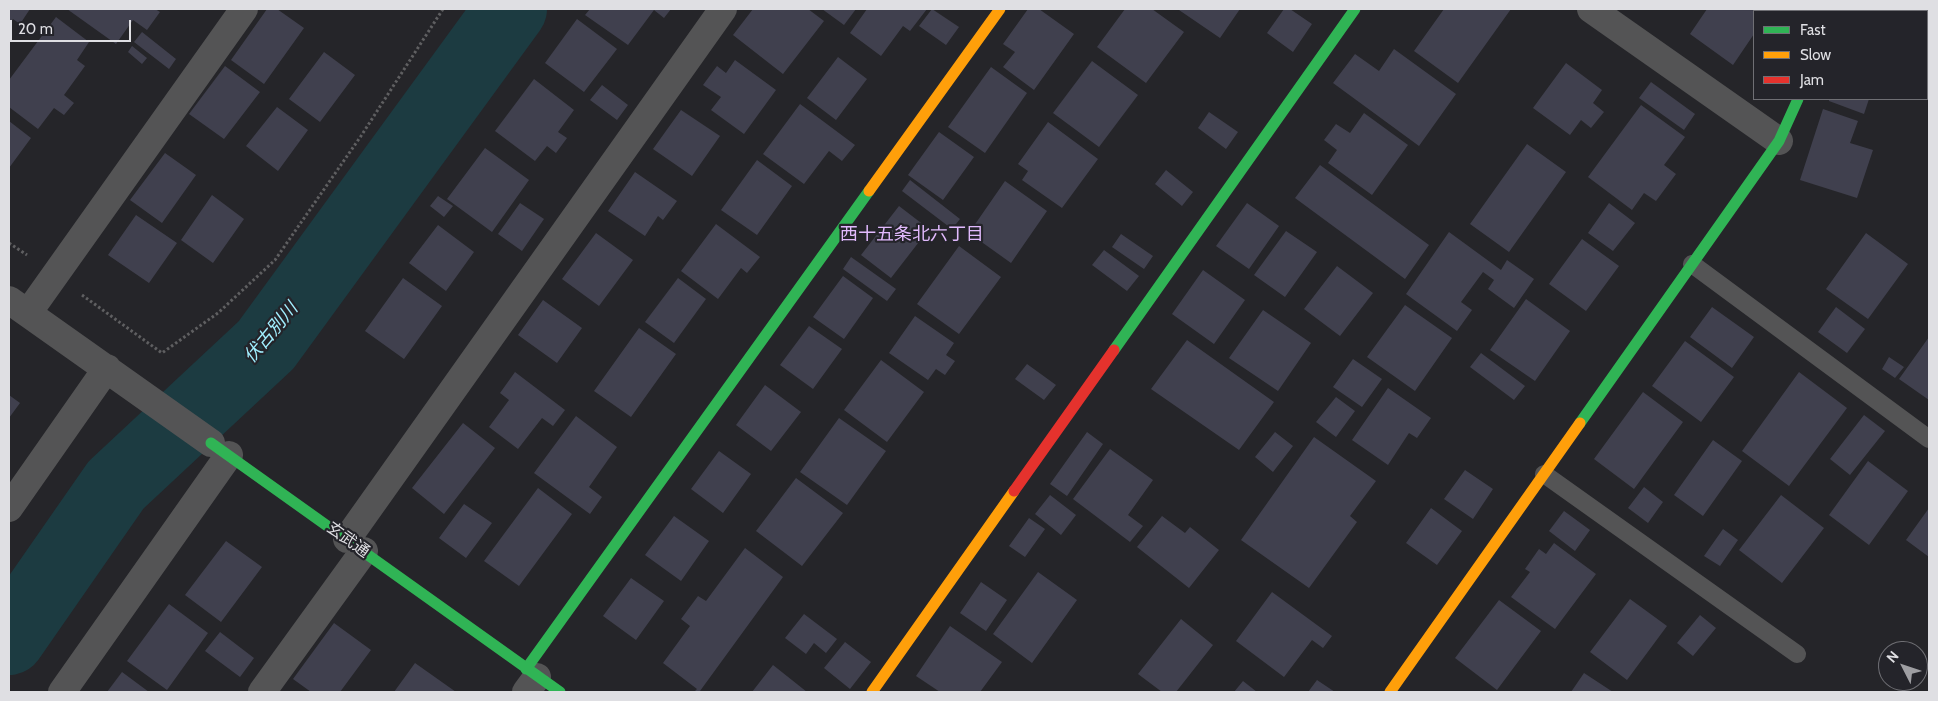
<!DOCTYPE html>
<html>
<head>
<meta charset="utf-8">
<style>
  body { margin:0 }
  #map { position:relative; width:1938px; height:701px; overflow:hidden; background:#252529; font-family:Cabin,sans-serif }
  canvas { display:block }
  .frame { position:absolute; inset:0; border:10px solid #dfdfe3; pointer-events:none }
  .legend { position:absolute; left:1753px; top:10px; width:175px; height:90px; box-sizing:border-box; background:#24242a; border:1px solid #6f6f74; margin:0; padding:6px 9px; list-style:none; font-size:15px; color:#dfdfe3 }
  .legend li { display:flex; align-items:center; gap:10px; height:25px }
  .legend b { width:25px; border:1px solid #6f6f74 }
  .north { position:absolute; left:1878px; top:641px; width:50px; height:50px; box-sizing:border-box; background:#24242a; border:1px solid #6f6f74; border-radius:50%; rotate:311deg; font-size:14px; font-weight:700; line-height:20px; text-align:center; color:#dfdfe3 }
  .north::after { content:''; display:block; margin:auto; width:18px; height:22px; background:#9e9ea2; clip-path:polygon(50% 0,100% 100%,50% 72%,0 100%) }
  .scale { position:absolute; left:10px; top:20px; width:121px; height:22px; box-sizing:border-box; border:2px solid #dfdfe3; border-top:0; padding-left:6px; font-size:15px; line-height:18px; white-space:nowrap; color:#dfdfe3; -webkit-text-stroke:4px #24242a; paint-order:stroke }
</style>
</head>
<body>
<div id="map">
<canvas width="1938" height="701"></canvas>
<div class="frame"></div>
<ul class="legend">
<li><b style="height:6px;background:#30b455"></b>Fast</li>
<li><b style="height:6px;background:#ff9f0a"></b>Slow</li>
<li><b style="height:6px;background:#e5322d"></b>Jam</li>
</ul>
<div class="north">N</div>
<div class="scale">20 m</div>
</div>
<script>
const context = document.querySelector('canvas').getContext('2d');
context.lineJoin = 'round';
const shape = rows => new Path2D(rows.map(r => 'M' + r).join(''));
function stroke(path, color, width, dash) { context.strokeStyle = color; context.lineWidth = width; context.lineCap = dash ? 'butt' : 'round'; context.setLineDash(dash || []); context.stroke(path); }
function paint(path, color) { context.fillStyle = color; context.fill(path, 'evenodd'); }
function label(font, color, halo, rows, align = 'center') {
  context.font = font + ' Cabin,"Noto Sans JP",sans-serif'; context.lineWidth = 4.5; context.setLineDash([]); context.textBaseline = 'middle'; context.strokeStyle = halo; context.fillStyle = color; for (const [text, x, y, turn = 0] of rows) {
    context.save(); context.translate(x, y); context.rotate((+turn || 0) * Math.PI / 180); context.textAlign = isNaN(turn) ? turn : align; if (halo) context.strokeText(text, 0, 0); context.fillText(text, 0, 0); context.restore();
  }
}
const river = shape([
  [9,639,116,485,266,345,511,9]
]);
const building = shape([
  [9,9,30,9,20,24,13,19,9,25],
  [67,9,155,9,160,12,147,30,133,20,116,44],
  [267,9,277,9,304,28,264,84,231,60],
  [590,9,671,9,664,18,654,10,628,45,585,15],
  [753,9,808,9,824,21,783,74,733,35],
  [822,9,856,9,844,25],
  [867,9,927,9,910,31,903,26,881,56,850,33],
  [932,9,959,27,946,45,919,26],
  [1028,9,1039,9,1074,34,1034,90,1003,67,1015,52,1003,44],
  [1125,9,1152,9,1184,32,1146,83,1097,47],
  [1180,9,1240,9,1220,38,1179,10],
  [1284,9,1290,9,1312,24,1293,52,1267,33],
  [1444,9,1511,9,1458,83,1414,51],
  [1707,9,1772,9,1770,11,1754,11,1754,34,1733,65,1690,34],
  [1867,9,1903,9,1902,11,1866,11],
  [56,17,89,42,77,60,85,66,64,95,74,103,64,115,54,108,38,129,9,107,9,80],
  [577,19,617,49,584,92,545,63],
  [142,32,176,59,169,69,134,42],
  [132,46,147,58,142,64,128,52],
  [1394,49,1456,94,1419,146,1333,83,1355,54,1379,71],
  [324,52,355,75,320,122,289,99],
  [838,57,867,79,836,120,807,98],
  [735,60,776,90,744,134,711,110,721,97,703,85,717,66,726,73],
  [1092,61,1138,95,1099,147,1053,113],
  [1566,63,1602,90,1593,103,1604,112,1591,128,1581,120,1570,135,1533,108],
  [225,66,260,92,224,139,189,114],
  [991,67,1027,93,985,153,948,127],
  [534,79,574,110,558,132,567,138,556,153,547,146,535,161,495,131],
  [1651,82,1695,114,1684,130,1639,98],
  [602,85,628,105,617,120,590,100],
  [1829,99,1869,99,1864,114,1829,101],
  [800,104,855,145,842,161,829,151,804,184,763,154],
  [1641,105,1685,137,1664,165,1676,174,1656,201,1644,193,1632,210,1588,177],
  [277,107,308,130,278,171,246,146],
  [1823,109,1858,121,1850,143,1873,150,1857,198,1800,180],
  [681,110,720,136,692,176,653,149],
  [1209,112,1238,132,1226,149,1198,128],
  [1364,113,1408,145,1372,195,1328,163,1337,150,1324,140,1336,124,1350,133],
  [9,121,31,138,9,168],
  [1048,122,1098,159,1062,208,1022,180,1028,171,1018,164],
  [939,132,974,157,943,200,908,175],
  [1527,144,1566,172,1509,252,1470,224],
  [485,148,529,180,492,232,447,199],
  [165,153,196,175,162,223,130,200],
  [757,160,792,186,757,235,721,210],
  [1320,165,1429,245,1405,279,1295,198],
  [1166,170,1193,192,1182,206,1155,184],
  [635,172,677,201,663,220,658,216,645,236,608,211],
  [910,180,960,219,952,229,902,191],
  [1005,181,1047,211,1011,263,969,233],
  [212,195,244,219,213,263,181,240],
  [438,196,453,206,444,217,430,206],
  [520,203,544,219,522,251,498,234],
  [1247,203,1279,226,1249,269,1216,246],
  [1609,203,1635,223,1613,251,1588,233],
  [899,206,929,229,891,278,861,255],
  [136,215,177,243,149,283,108,255],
  [716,224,760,257,747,273,741,268,718,299,681,271],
  [438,225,474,252,446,291,409,263],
  [1286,231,1317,252,1285,297,1254,275],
  [1449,232,1501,270,1507,260,1534,279,1514,308,1488,289,1494,280,1483,272,1461,302,1472,310,1457,331,1406,294],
  [596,233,633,260,599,306,562,279],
  [1866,233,1908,264,1868,319,1826,289],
  [1121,234,1153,256,1144,269,1112,247],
  [1582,239,1619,266,1586,311,1549,284],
  [959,246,1001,277,959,334,917,304],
  [1104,250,1139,276,1127,291,1092,265],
  [851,257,896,289,887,301,843,269],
  [1337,266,1373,293,1340,336,1304,309],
  [1203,270,1245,300,1214,344,1172,314],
  [843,276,873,298,844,339,813,317],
  [403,278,442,306,404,359,365,331],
  [678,278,706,299,674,343,645,322],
  [1526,299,1570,331,1535,381,1490,350],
  [543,300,582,328,557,363,518,335],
  [1405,305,1452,338,1415,391,1367,357],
  [1712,307,1754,337,1732,368,1690,337],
  [1836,307,1865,329,1847,353,1818,332],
  [1263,310,1311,343,1278,391,1229,358],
  [915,316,954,343,946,355,955,361,945,375,936,369,928,380,889,353],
  [809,326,842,349,813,389,780,365],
  [639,328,676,354,631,417,594,391],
  [1929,337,1929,400,1899,379],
  [1187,340,1274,402,1239,450,1151,389],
  [1685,341,1734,377,1701,422,1652,386],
  [1481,353,1525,386,1514,400,1470,367],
  [1889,357,1904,367,1895,378,1882,369],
  [1353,359,1382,379,1362,407,1333,387],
  [881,360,924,392,887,442,844,410],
  [1027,364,1056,385,1044,400,1015,379],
  [515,372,565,410,553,426,542,418,518,449,489,427,509,400,500,393],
  [1799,372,1847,408,1789,486,1742,451],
  [765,385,801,412,771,451,736,425],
  [1388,388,1431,418,1417,438,1409,433,1388,465,1352,440],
  [1643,392,1683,422,1634,489,1594,459],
  [9,395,20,403,9,418],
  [1336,397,1355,411,1336,437,1316,422],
  [1864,415,1885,431,1850,475,1830,459],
  [576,416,617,447,589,487,602,497,590,514,534,473],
  [839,418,886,451,847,505,800,472],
  [463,423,495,448,444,514,412,488],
  [1087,432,1103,444,1067,496,1050,484],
  [1275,432,1293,446,1273,472,1255,457],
  [1314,437,1376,481,1350,516,1357,522,1309,588,1241,540],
  [1713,440,1742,461,1703,516,1674,495],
  [1110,449,1153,480,1128,515,1143,526,1130,542,1073,499],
  [719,451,751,474,723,513,691,489],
  [1868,461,1908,491,1869,545,1829,515],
  [1465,470,1493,489,1473,519,1444,499],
  [796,478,843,513,802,566,756,531],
  [1644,487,1663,502,1648,523,1628,508],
  [538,488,572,514,519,586,484,561],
  [1050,495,1076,515,1061,535,1035,514],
  [1781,495,1824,528,1782,583,1739,550],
  [464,504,492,523,466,558,439,538],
  [1431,508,1462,531,1437,565,1406,543],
  [1929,508,1929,557,1906,540],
  [1564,511,1590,530,1575,551,1549,531],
  [674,516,709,541,681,581,645,555],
  [1162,516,1185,533,1190,527,1219,550,1189,588,1137,547],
  [1029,518,1045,529,1025,557,1009,546],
  [1723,529,1738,540,1720,566,1704,556],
  [226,541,262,567,221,622,185,595],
  [1554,543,1596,574,1555,629,1511,597,1530,572,1525,569,1539,549,1546,554],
  [745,548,783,577,700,691,702,692,694,692,697,689,663,663,690,626,681,619,698,596,706,601],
  [1038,572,1077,600,1032,663,993,634],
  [631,578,664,601,636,640,603,616],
  [981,582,1007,600,986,631,960,613],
  [1272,592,1332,636,1323,648,1312,640,1284,677,1236,641],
  [1630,599,1667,626,1627,680,1590,652],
  [1499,600,1541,631,1497,690,1455,658],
  [169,604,208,633,167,690,127,661],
  [804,614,837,639,826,653,814,643,806,654,785,638],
  [1700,615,1716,628,1693,656,1677,643],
  [1181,619,1213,645,1176,692,1162,692,1138,674],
  [334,623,371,650,340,692,311,692,293,679],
  [950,626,1002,662,980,692,940,692,916,676],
  [220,632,254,658,240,677,205,651],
  [845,642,871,662,850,689,824,668],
  [415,663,456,692,394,692],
  [773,665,807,692,752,692],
  [122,672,149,692,107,692],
  [1584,673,1613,692,1571,692],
  [1317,680,1335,692,1308,692],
  [1243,681,1257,692,1234,692]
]);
const path = shape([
  [9,243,27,255],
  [82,295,162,353,218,313,275,260,361,136,443,9]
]);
const lane = shape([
  [1692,264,1929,439],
  [1544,474,1797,654]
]);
const street = shape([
  [1591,9,1779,141],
  [1837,11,1838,9],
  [9,300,211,443],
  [28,313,244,9],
  [9,508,107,368],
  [347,539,723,9],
  [62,692,229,455],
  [262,692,364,551],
  [526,692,537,677]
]);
const fast = shape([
  [1114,350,1355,9],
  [1580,423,1779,141,1798,99],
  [211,443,560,692],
  [526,669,869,191]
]);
const slow = shape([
  [869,191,1000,9],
  [872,692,1014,491],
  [1390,692,1580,423]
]);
const jam = shape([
  [1014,491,1114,350]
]);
const streetNames = [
  ["玄武通",348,540,36]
];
const neighbourhoodNames = [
  ["西十五条北六丁目",912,235]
];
const waterNames = [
  ["伏古別川",271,333,-50]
];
stroke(river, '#1c3b41', 72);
paint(building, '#40404e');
stroke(path, '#5f5f61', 3, [2.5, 2.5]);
stroke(lane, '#545455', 18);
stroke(street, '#545455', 28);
stroke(fast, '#30b455', 11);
stroke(slow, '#ff9f0a', 11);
stroke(jam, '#e5322d', 11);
label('16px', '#dfdfe3', '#24242a', streetNames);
label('18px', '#e1bafd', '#24242a', neighbourhoodNames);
label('italic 18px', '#a1efff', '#24242a', waterNames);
</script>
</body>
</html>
